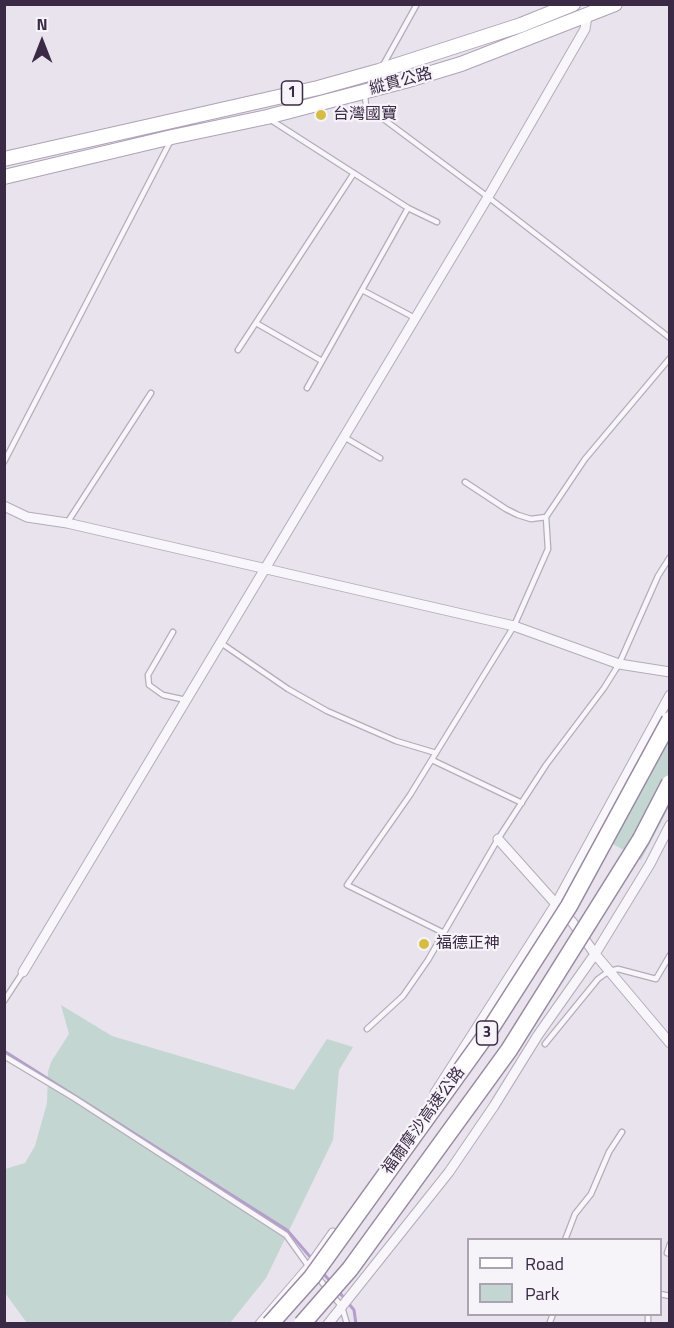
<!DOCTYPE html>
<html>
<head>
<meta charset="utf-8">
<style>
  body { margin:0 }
  #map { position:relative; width:674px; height:1328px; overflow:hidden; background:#e8e3ec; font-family:"Titillium Web",sans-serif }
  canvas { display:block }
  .frame { position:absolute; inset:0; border:6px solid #3b2a45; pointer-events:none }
  .legend { position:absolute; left:467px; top:1238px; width:195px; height:78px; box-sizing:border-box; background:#f6f3f9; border:2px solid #aba3b1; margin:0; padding:8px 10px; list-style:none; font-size:18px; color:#3b2a45 }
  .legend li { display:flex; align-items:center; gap:12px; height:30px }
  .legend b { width:30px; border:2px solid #aba3b1 }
  .north { position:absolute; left:12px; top:12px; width:60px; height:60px; -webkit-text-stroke:4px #f6f3f9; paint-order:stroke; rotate:0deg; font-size:16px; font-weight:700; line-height:24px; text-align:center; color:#3b2a45 }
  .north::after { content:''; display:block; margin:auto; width:21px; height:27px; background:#3b2a45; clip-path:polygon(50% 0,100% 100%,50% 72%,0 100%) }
</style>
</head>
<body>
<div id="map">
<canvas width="674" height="1328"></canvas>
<div class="frame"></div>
<ul class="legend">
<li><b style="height:8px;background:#fff"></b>Road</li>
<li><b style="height:16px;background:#c4d6d1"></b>Park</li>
</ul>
<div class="north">N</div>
</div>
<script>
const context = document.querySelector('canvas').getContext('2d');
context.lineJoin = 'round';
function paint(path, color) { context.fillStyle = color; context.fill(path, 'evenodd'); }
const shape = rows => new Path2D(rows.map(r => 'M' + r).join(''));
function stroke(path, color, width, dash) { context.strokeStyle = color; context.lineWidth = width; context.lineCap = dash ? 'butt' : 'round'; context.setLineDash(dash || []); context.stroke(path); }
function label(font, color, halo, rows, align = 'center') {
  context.font = font + ' "Titillium Web","Noto Sans TC",sans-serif'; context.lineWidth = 4.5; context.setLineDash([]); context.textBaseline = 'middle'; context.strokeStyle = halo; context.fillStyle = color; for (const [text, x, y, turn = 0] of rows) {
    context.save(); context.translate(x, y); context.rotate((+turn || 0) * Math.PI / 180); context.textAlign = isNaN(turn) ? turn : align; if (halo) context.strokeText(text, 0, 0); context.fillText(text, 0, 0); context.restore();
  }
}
const green = shape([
  [669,706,669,807,641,860,599,836],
  [61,1005,112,1036,294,1090,327,1039,353,1047,339,1070,333,1140,266,1278,230,1323,27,1323,5,1293,5,1169,25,1163,35,1146,47,1103,48,1072,51,1062,69,1034]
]);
const stream = shape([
  [4,1051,287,1230,312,1259],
  [321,1271,331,1282],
  [339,1292,354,1310,356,1324]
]);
const service = shape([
  [382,67,417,4],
  [365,95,366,106,488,197,670,338],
  [271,120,408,208,437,222],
  [362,290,415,318],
  [256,323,322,361],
  [238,350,354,173],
  [307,388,408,208],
  [344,437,380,458],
  [4,462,170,142],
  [465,482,506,509,518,515,531,519,546,517],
  [67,523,151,393],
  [173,632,148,675,149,685,163,695,186,700],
  [221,643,288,689,327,711,396,741,436,753],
  [432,760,522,803],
  [444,933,347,885,410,795,514,626,548,549,546,517,585,459,670,358],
  [4,1001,23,972],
  [367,1029,403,996,428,960,498,839,546,765,604,688,619,664,658,576,670,557],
  [545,1044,598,979,609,971,618,969,656,979,670,955],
  [4,1056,74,1098,286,1235,309,1267],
  [565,1240,575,1214,591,1194,609,1152,622,1132],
  [670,1244,667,1253,670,1254],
  [316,1275,342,1307,347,1324],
  [660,1294,670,1296],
  [550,1322,553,1314],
  [648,1324,648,1314]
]);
const minor = shape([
  [4,506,27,517,67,523,514,626,619,664,670,672],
  [498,839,573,923,595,954,670,1043],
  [23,972,488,197,585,29,587,16],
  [435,1093,556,904,670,695],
  [260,1324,309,1267,333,1233],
  [328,1324,449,1172,494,1106,538,1035,595,954,650,864,670,825]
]);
const primary = shape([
  [4,159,318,88,379,71,521,25,573,4],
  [4,177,172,137,267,117,405,81,461,64,615,4]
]);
const motorwayBridge = shape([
  [270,1324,312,1277,489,1031,569,906,670,720],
  [302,1324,350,1269,509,1050,641,839,670,783]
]);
const markers = [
  [321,115,6,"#d5bd44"],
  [424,944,6,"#d5bd44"]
];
const shields = [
  [292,93,21],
  [487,1033,21]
];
const shieldNames = [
  ["1",292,93],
  ["3",487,1033]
];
const streetNames = [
  ["縱貫公路",401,82,-15],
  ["福爾摩沙高速公路",424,1121,-54]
];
const poiNames = [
  ["台灣國寶",333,115],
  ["福德正神",436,944]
];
paint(green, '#c4d6d1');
stroke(stream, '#b59dcd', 3);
stroke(service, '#b4acba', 7);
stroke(minor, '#b4acba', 11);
stroke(primary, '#afa2b8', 16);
stroke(service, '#f8f6fa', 4.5);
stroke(minor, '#f8f6fa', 9);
stroke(primary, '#fff', 14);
stroke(motorwayBridge, '#998aa3', 19, []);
stroke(motorwayBridge, '#fff', 16);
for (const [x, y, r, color] of markers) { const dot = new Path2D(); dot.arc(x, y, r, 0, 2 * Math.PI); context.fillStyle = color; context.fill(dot); stroke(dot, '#f6f3f9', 2); }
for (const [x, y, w] of shields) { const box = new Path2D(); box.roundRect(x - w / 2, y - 12, w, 24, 4.5); context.fillStyle = '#f6f3f9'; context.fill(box); stroke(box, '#3b2a45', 1.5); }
label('bold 15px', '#3b2a45', null, shieldNames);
label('16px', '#3b2a45', '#f6f3f9', streetNames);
label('16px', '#3b2a45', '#f6f3f9', poiNames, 'left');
</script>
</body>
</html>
